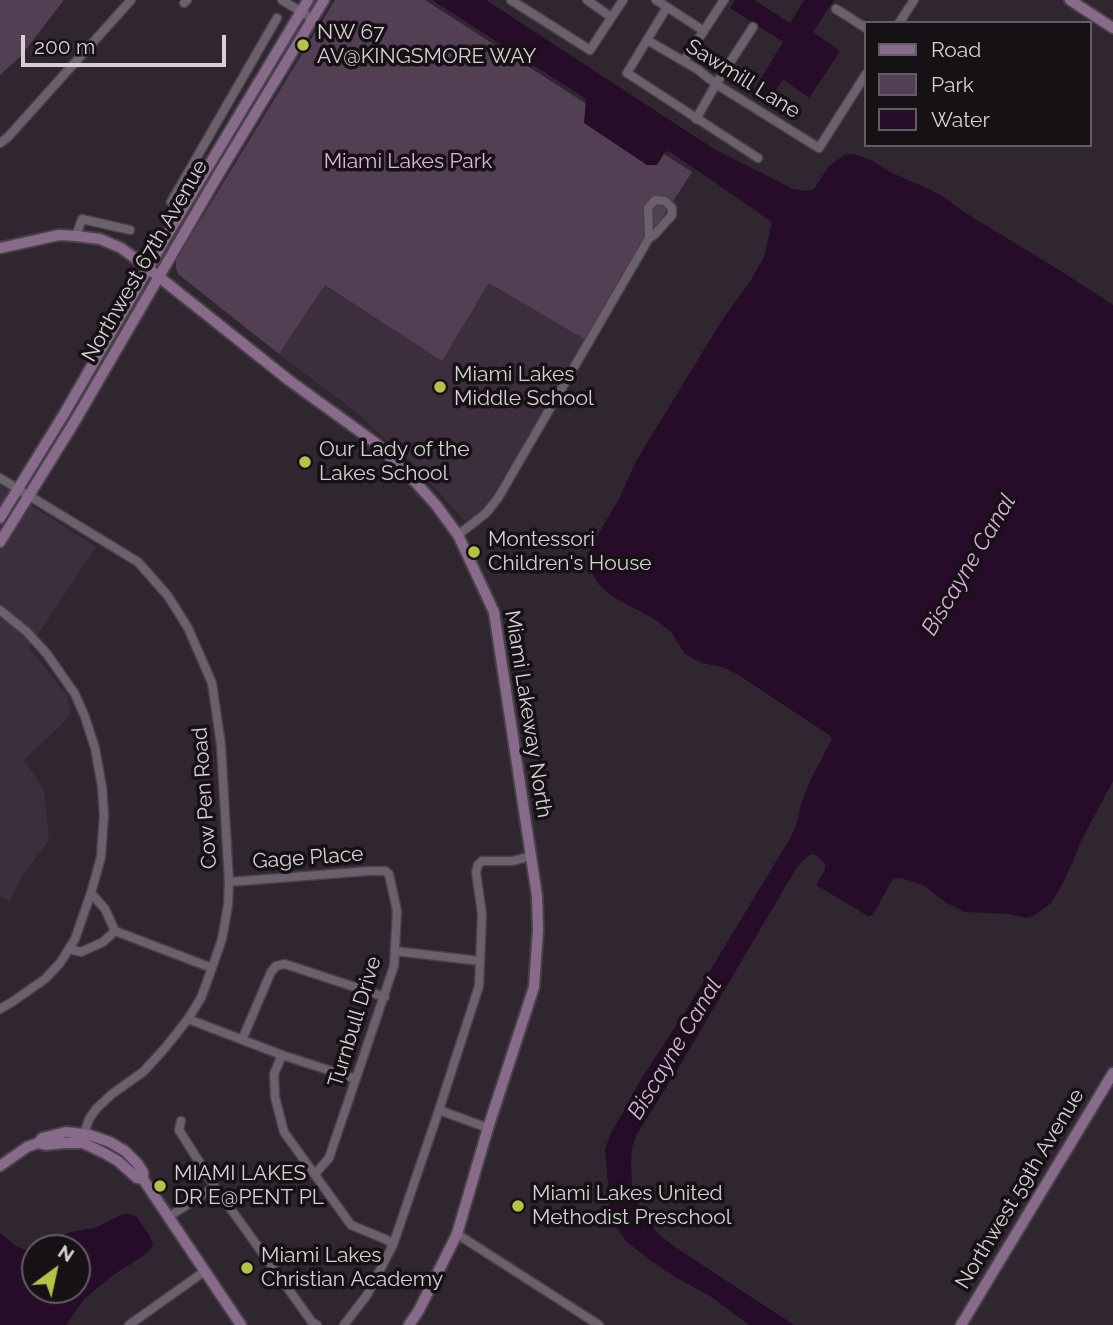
<!DOCTYPE html>
<html>
<head>
<meta charset="utf-8">
<style>
  body { margin:0 }
  #map { position:relative; width:1113px; height:1325px; overflow:hidden; background:#2f2630; font-family:Raleway,sans-serif }
  canvas { display:block }
  .legend { position:absolute; left:864px; top:21px; width:228px; height:126px; box-sizing:border-box; background:#151115; border:2px solid #625d62; margin:0; padding:9px 12px; list-style:none; font-size:21px; color:#d6d0d6 }
  .legend li { display:flex; align-items:center; gap:14px; height:35px }
  .legend b { width:35px; border:2px solid #625d62 }
  .north { position:absolute; left:21px; top:1234px; width:70px; height:70px; box-sizing:border-box; background:#151115; border:2px solid #625d62; border-radius:50%; rotate:33deg; font-size:19px; font-weight:700; line-height:28px; text-align:center; color:#d6d0d6 }
  .north::after { content:''; display:block; margin:auto; width:24px; height:32px; background:#b6c149; clip-path:polygon(50% 0,100% 100%,50% 72%,0 100%) }
  .scale { position:absolute; left:21px; top:35px; width:205px; height:32px; box-sizing:border-box; border:4px solid #d6d0d6; border-top:0; padding-left:9px; font-size:21px; line-height:24px; white-space:nowrap; color:#d6d0d6; -webkit-text-stroke:5px #151115; paint-order:stroke }
</style>
</head>
<body>
<div id="map">
<canvas width="1113" height="1325"></canvas>
<ul class="legend">
<li><b style="height:9px;background:#886b8a"></b>Road</li>
<li><b style="height:19px;background:#523f53"></b>Park</li>
<li><b style="height:19px;background:#270c29"></b>Water</li>
</ul>
<div class="north">N</div>
<div class="scale">200 m</div>
</div>
<script>
const context = document.querySelector('canvas').getContext('2d');
context.lineJoin = 'round';
function paint(path, color) { context.fillStyle = color; context.fill(path, 'evenodd'); }
const shape = rows => new Path2D(rows.map(r => 'M' + r).join(''));
function stroke(path, color, width, dash) { context.strokeStyle = color; context.lineWidth = width; context.lineCap = dash ? 'butt' : 'round'; context.setLineDash(dash || []); context.stroke(path); }
function label(font, color, halo, rows, align = 'center') {
  context.font = font + ' Raleway,sans-serif'; context.lineWidth = 7; context.setLineDash([]); context.textBaseline = 'middle'; context.strokeStyle = halo; context.fillStyle = color; for (const [text, x, y, turn = 0] of rows) {
    context.save(); context.translate(x, y); context.rotate((+turn || 0) * Math.PI / 180); context.textAlign = isNaN(turn) ? turn : align; if (halo) context.strokeText(text, 0, 0); context.fillText(text, 0, 0); context.restore();
  }
}
const built = shape([
  [489,283,584,339,488,503,474,516,465,521,412,463,358,414,279,354,325,285,442,360],
  [0,485,96,547,29,648,67,695,71,715,24,760,44,790,49,839,21,878,10,901,0,897]
]);
const green = shape([
  [0,0,64,0,20,57,0,75],
  [335,0,425,0,692,172,584,339,489,283,442,361,325,285,279,354,178,274,176,268,176,260]
]);
const water = shape([
  [432,0,486,0,714,149,793,189,806,191,814,189,829,166,844,155,854,154,869,159,892,173,929,189,947,199,964,212,1064,273,1113,305,1113,781,1081,841,1071,866,1062,885,1050,904,1035,915,1027,918,1008,914,965,912,945,902,925,886,901,878,893,879,876,909,872,915,868,916,816,885,825,869,825,864,816,855,812,854,808,856,797,867,679,1067,637,1134,632,1148,631,1163,632,1188,638,1206,657,1233,675,1247,794,1325,749,1325,710,1296,675,1277,651,1261,626,1241,613,1221,610,1211,605,1149,610,1135,643,1076,685,1012,789,840,796,826,801,804,811,779,832,739,829,735,737,674,723,667,701,663,685,654,671,632,656,620,613,597,599,585,589,568,589,552,603,526,619,499,635,463,722,320,751,280,764,257,772,222,669,151,665,152,657,165,647,165,584,123,586,99],
  [735,0,754,0,790,23,804,0,834,0,813,32,840,51,809,98,783,79,767,103,752,93,783,42,730,8],
  [123,1214,131,1214,137,1217,149,1235,153,1245,151,1249,137,1260,116,1273,84,1299,66,1325,0,1325,0,1233,16,1246,23,1249,35,1249,35,1290,77,1290,77,1248,40,1248,70,1232,95,1228]
]);
const street = shape([
  [282,0,313,19],
  [511,0,590,50,623,0],
  [587,0,611,17],
  [656,0,704,31],
  [184,3,187,0],
  [667,7,627,73,758,158],
  [836,9,866,28],
  [899,23,914,0],
  [647,40,697,69,716,84,819,148,866,74],
  [684,61,724,0],
  [696,119,716,84,753,27],
  [0,143,8,137,131,0],
  [171,202,277,18],
  [76,236,82,219,130,230],
  [0,478,138,562,168,596,188,628,212,683,221,745,229,882,228,905,222,939,212,968,201,998,188,1019,165,1048,143,1072,112,1094,96,1109,89,1119,83,1137],
  [458,535,486,513,498,498,649,238,654,235,672,215,672,208,665,201,655,200,648,208,649,238],
  [0,610,27,632,47,654,75,694,85,717,95,748,102,787,104,815,101,857,91,893,75,939,60,963,45,979,12,1002,0,1009],
  [229,882,369,871,385,871,389,874,397,911,394,966,329,1158,315,1174],
  [91,893,105,909,115,931,212,968],
  [69,949,81,952,103,942,115,931],
  [395,951,480,961],
  [188,1019,282,1055,356,1079],
  [242,1040,271,972,276,966,285,964,385,997],
  [282,1055,274,1074,275,1097,284,1132,351,1225,387,1240,393,1245],
  [439,1110,488,1128],
  [181,1121,179,1130,215,1187,312,1322,317,1325],
  [168,1217,215,1187],
  [457,1234,599,1325],
  [129,1325,205,1271],
  [344,1325,367,1295,393,1245,439,1110,479,986,482,914,476,872,478,865,482,861,513,861,531,856]
]);
const secondary = shape([
  [1070,0,1113,28],
  [0,248,59,235,76,236,100,239,121,248,139,261,290,381,377,444,409,475,436,505,458,535,494,612,537,896,538,930,534,987,488,1128,457,1234,419,1310,409,1325],
  [0,518,64,414,172,227,308,0],
  [0,542,75,421,221,170,324,0],
  [38,1143,46,1145,64,1143,83,1143,104,1153,118,1161,137,1178,143,1179],
  [0,1166,27,1147,38,1143,42,1138,66,1132,90,1135,110,1142,125,1151,137,1163,143,1172,143,1179,241,1325],
  [961,1325,1113,1073]
]);
const markers = [
  [303,45,7,"#b6c149"],
  [440,387,7,"#b6c149"],
  [305,462,7,"#b6c149"],
  [474,552,7,"#b6c149"],
  [160,1186,7,"#b6c149"],
  [518,1206,7,"#b6c149"],
  [247,1268,7,"#b6c149"]
];
const poiNames = [
  ["NW 67",317,33],
  ["AV@KINGSMORE WAY",317,57],
  ["Miami Lakes",454,375],
  ["Middle School",454,399],
  ["Our Lady of the",319,450],
  ["Lakes School",319,474],
  ["Montessori",488,540],
  ["Children's House",488,564],
  ["MIAMI LAKES",174,1174],
  ["DR E@PENT PL",174,1198],
  ["Miami Lakes United",532,1194],
  ["Methodist Preschool",532,1218],
  ["Miami Lakes",261,1256],
  ["Christian Academy",261,1280]
];
const streetNames = [
  ["Sawmill Lane",743,79,32],
  ["Northwest 67th Avenue",145,261,-60],
  ["Miami Lakeway North",528,714,81],
  ["Cow Pen Road",205,798,-94],
  ["Gage Place",308,858,-4],
  ["Turnbull Drive",355,1022,-73],
  ["Northwest 59th Avenue",1020,1189,-59]
];
const parkNames = [
  ["Miami Lakes Park",408,162]
];
const waterNames = [
  ["Biscayne Canal",969,565,-59],
  ["Biscayne Canal",675,1049,-59]
];
paint(built, '#3c2e3d');
paint(green, '#523f53');
paint(water, '#270c29');
stroke(street, '#494149', 11);
stroke(secondary, '#494149', 14);
stroke(street, '#6b606b', 8);
stroke(secondary, '#886b8a', 10);
for (const [x, y, r, color] of markers) { const dot = new Path2D(); dot.arc(x, y, r, 0, 2 * Math.PI); context.fillStyle = color; context.fill(dot); stroke(dot, '#151115', 2.5); }
label('21px', '#d6d0d6', '#151115', poiNames, 'left');
label('21px', '#d6d0d6', '#151115', streetNames);
label('21px', '#e2aee5', '#151115', parkNames);
label('italic 23px', '#ddaae1', '#151115', waterNames);
</script>
</body>
</html>
